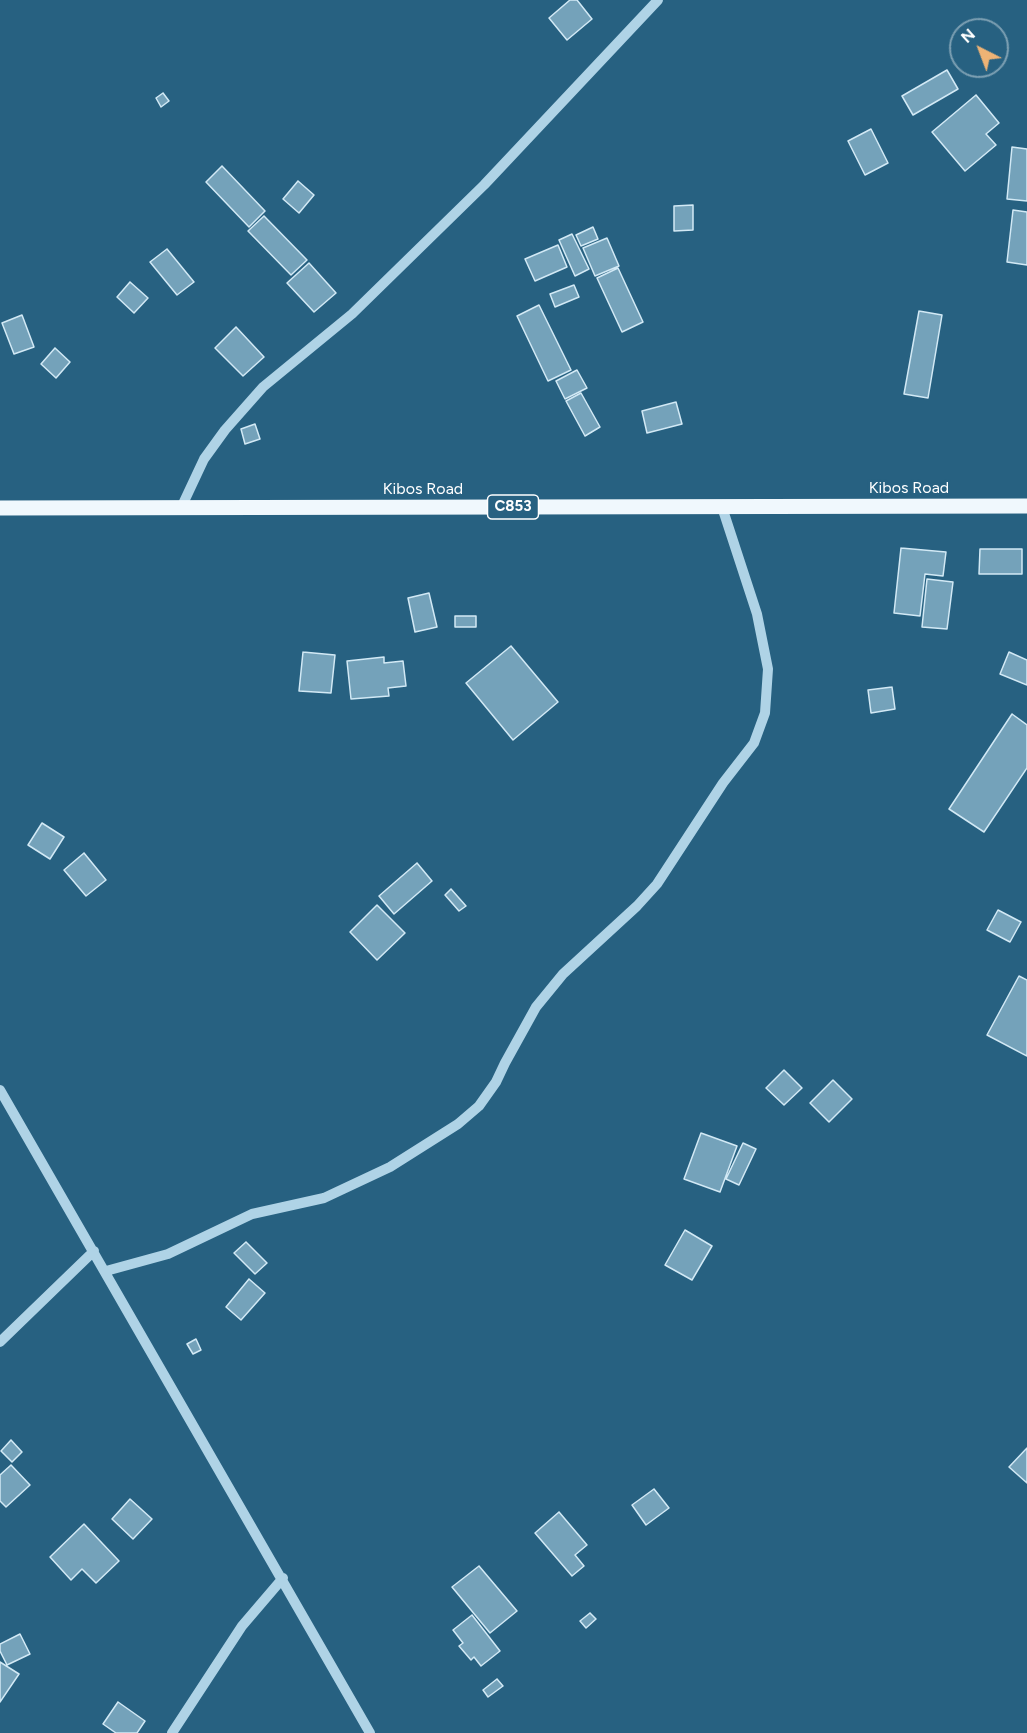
<!DOCTYPE html>
<html>
<head>
<meta charset="utf-8">
<style>
  body { margin:0 }
  #map { position:relative; width:1027px; height:1733px; overflow:hidden; background:#276181; font-family:Figtree,sans-serif }
  canvas { display:block }
  .north { position:absolute; left:949px; top:18px; width:60px; height:60px; box-sizing:border-box; background:#276181; border:2px solid #7da0b3; border-radius:50%; rotate:318deg; font-size:16px; font-weight:700; line-height:24px; text-align:center; color:#fff }
  .north::after { content:''; display:block; margin:auto; width:21px; height:27px; background:#eeb375; clip-path:polygon(50% 0,100% 100%,50% 72%,0 100%) }
</style>
</head>
<body>
<div id="map">
<canvas width="1027" height="1733"></canvas>
<div class="north">N</div>
</div>
<script>
const context = document.querySelector('canvas').getContext('2d');
context.lineJoin = 'round';
function paint(path, color) { context.fillStyle = color; context.fill(path, 'evenodd'); }
const shape = rows => new Path2D(rows.map(r => 'M' + r).join(''));
function stroke(path, color, width, dash) { context.strokeStyle = color; context.lineWidth = width; context.lineCap = dash ? 'butt' : 'round'; context.setLineDash(dash || []); context.stroke(path); }
function label(font, color, halo, rows, align = 'center') {
  context.font = font + ' Figtree,sans-serif'; context.lineWidth = 6; context.setLineDash([]); context.textBaseline = 'middle'; context.strokeStyle = halo; context.fillStyle = color; for (const [text, x, y, turn = 0] of rows) {
    context.save(); context.translate(x, y); context.rotate((+turn || 0) * Math.PI / 180); context.textAlign = isNaN(turn) ? turn : align; if (halo) context.strokeText(text, 0, 0); context.fillText(text, 0, 0); context.restore();
  }
}
const building = shape([
  [570,0,577,0,592,19,567,40,549,18,570,0],
  [947,70,958,89,913,115,902,96,947,70],
  [163,93,169,101,161,107,156,98,163,93],
  [976,95,999,123,986,134,996,145,965,171,932,132,976,95],
  [871,129,888,163,865,175,848,141,871,129],
  [1012,147,1027,149,1027,201,1007,199,1012,147],
  [222,166,265,211,249,227,206,182,222,166],
  [298,181,314,195,299,213,283,199,298,181],
  [693,205,693,230,674,231,674,206,693,205],
  [1013,210,1027,212,1027,265,1007,262,1013,210],
  [264,216,307,260,291,275,248,231,264,216],
  [593,227,598,239,581,246,576,235,593,227],
  [572,234,589,269,575,276,559,240,572,234],
  [607,238,619,266,595,276,583,248,607,238],
  [558,245,567,267,535,281,525,259,558,245],
  [167,249,194,282,177,295,150,262,167,249],
  [309,263,336,293,314,312,287,283,309,263],
  [618,268,643,322,622,332,597,278,618,268],
  [130,282,148,298,134,313,117,297,130,282],
  [574,285,579,297,555,307,550,294,574,285],
  [539,305,571,370,548,381,517,316,539,305],
  [919,311,942,315,928,398,904,394,919,311],
  [22,315,34,347,14,354,2,323,22,315],
  [236,327,264,357,243,376,215,348,236,327],
  [55,348,70,362,56,378,41,364,55,348],
  [577,370,587,388,565,399,556,381,577,370],
  [581,393,600,427,585,436,566,401,581,393],
  [676,402,682,424,647,433,642,411,676,402],
  [255,424,260,439,245,444,241,429,255,424],
  [901,548,946,552,943,576,925,574,920,616,894,613,901,548],
  [980,549,1022,549,1022,574,979,574,980,549],
  [927,579,953,582,947,629,922,627,927,579],
  [429,593,437,627,415,632,408,598,429,593],
  [455,616,476,616,476,627,455,627,455,616],
  [511,646,558,702,513,740,466,683,511,646],
  [303,652,335,655,331,693,299,691,303,652],
  [1009,652,1027,660,1027,685,1000,674,1009,652],
  [384,657,384,663,403,661,406,686,388,688,389,696,351,699,347,661,384,657],
  [892,687,895,709,871,713,868,690,892,687],
  [1012,714,1027,725,1027,768,984,832,949,809,1012,714],
  [42,823,64,837,50,859,28,845,42,823],
  [84,853,106,880,86,896,64,870,84,853],
  [417,863,432,881,394,914,379,896,417,863],
  [451,889,466,906,459,911,445,895,451,889],
  [377,905,405,933,377,960,350,932,377,905],
  [998,910,1021,922,1010,942,987,930,998,910],
  [1019,976,1027,980,1027,1056,987,1035,1019,976],
  [784,1070,802,1088,784,1105,766,1088,784,1070],
  [833,1080,852,1099,829,1122,810,1103,833,1080],
  [701,1133,737,1146,720,1192,684,1179,701,1133],
  [743,1143,756,1149,739,1185,726,1179,743,1143],
  [685,1230,712,1246,692,1280,665,1265,685,1230],
  [246,1242,267,1263,255,1274,234,1253,246,1242],
  [249,1279,265,1293,241,1320,226,1307,249,1279],
  [196,1339,201,1350,193,1354,187,1344,196,1339],
  [11,1440,22,1452,12,1462,1,1451,11,1440],
  [1027,1448,1027,1483,1009,1467,1027,1448],
  [11,1465,30,1485,6,1507,0,1501,0,1475,11,1465],
  [654,1489,669,1508,646,1525,632,1505,654,1489],
  [130,1499,152,1519,133,1539,112,1519,130,1499],
  [559,1512,587,1545,575,1555,584,1566,572,1576,535,1533,559,1512],
  [84,1524,119,1561,96,1583,82,1569,71,1580,50,1557,84,1524],
  [479,1566,517,1611,490,1633,452,1587,479,1566],
  [590,1613,596,1619,586,1628,580,1621,590,1613],
  [472,1615,500,1651,481,1666,474,1657,471,1660,459,1646,463,1643,453,1630,472,1615],
  [20,1634,30,1654,7,1665,0,1651,0,1644,20,1634],
  [0,1662,19,1674,0,1702,0,1662],
  [497,1679,503,1686,488,1697,483,1690,497,1679],
  [118,1702,145,1721,137,1733,116,1733,103,1724,118,1702]
]);
const minor = shape([
  [181,508,204,459,225,430,263,387,352,314,484,185,658,0],
  [0,1090,370,1733],
  [106,1271,168,1254,252,1214,324,1198,390,1167,458,1124,479,1106,496,1082,505,1063,536,1007,563,974,637,906,657,884,723,783,754,743,765,713,768,669,757,614,722,507],
  [0,1342,94,1251],
  [172,1733,242,1626,283,1578]
]);
const major = shape([
  [0,508,1027,506]
]);
const shields = [
  [513,507,51]
];
const shieldNames = [
  ["C853",513,507]
];
const streetNames = [
  ["Kibos Road",909,488],
  ["Kibos Road",423,489]
];
paint(building, '#74a2ba');
stroke(building, '#d2e9f5', 1.5);
stroke(minor, '#afd3e6', 10);
stroke(major, '#f0f8fd', 15);
for (const [x, y, w] of shields) { const box = new Path2D(); box.roundRect(x - w / 2, y - 12, w, 24, 4.5); context.fillStyle = '#276181'; context.fill(box); stroke(box, '#fff', 1.5); }
label('bold 15px', '#fff', null, shieldNames);
label('16px', '#fff', '#276181', streetNames);
</script>
</body>
</html>
